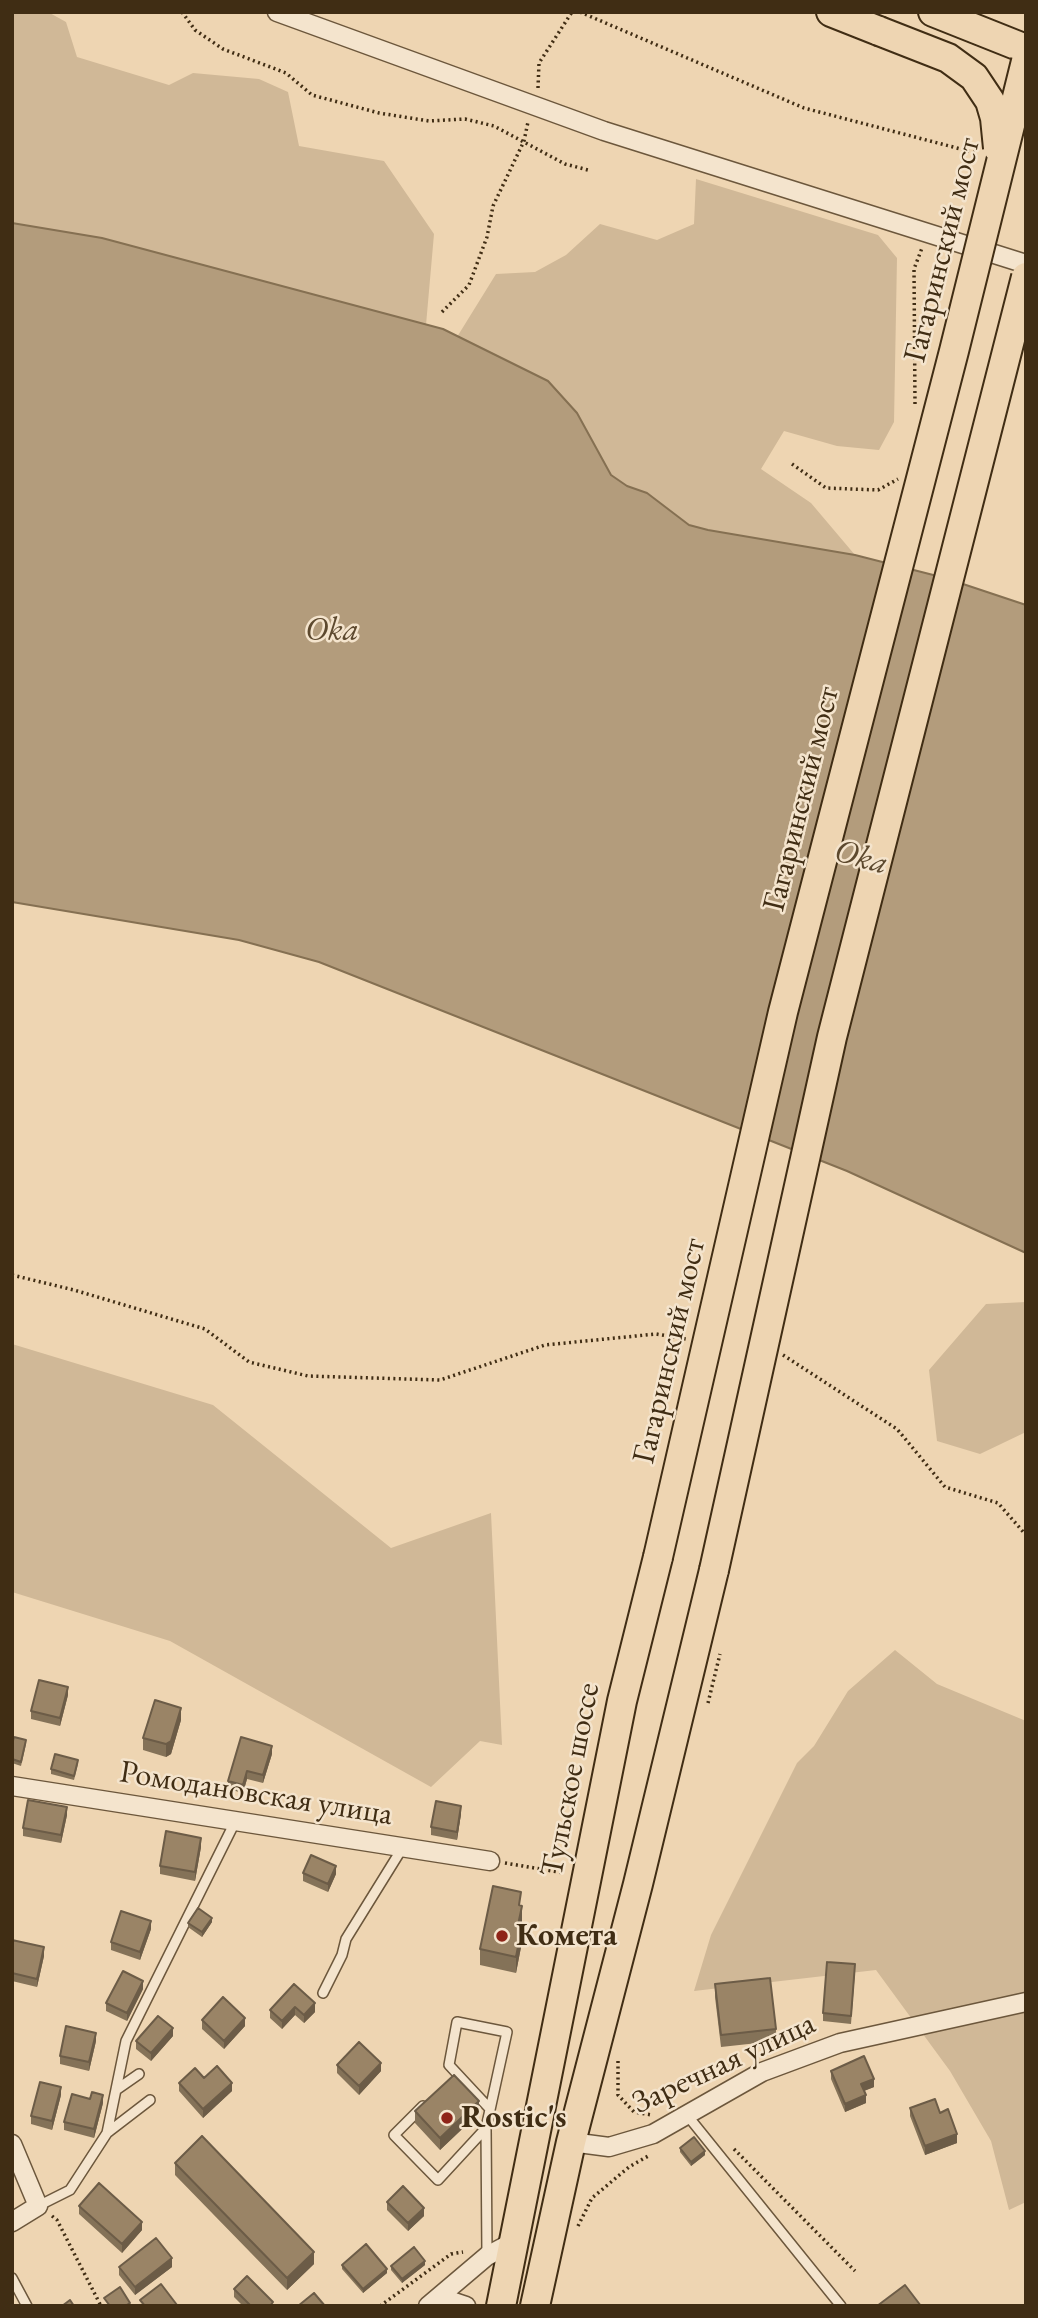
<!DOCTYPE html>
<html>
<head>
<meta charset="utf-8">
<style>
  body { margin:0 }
  #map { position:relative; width:1038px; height:2318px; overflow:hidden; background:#eed5b2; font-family:"EB Garamond",serif }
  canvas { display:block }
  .frame { position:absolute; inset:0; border:14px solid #402d14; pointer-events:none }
</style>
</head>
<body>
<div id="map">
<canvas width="1038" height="2318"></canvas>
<div class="frame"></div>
</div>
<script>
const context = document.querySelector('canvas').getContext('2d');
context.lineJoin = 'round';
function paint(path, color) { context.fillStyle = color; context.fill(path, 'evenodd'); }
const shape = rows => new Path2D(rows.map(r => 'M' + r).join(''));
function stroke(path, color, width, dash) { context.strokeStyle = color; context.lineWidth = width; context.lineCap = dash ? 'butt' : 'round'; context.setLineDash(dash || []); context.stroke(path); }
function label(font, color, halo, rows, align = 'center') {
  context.font = font + ' "EB Garamond",serif'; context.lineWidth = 5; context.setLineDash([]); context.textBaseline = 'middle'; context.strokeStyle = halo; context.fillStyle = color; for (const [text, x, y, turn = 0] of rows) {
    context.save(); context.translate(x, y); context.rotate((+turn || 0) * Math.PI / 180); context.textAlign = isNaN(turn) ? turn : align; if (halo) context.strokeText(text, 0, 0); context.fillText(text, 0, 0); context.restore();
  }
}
const green = shape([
  [12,12,48,12,66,22,77,57,169,85,193,73,259,79,288,92,299,146,384,161,434,234,426,325,102,238,12,223],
  [696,179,878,235,897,258,894,422,879,450,837,446,784,431,761,469,811,503,855,555,708,530,689,525,647,493,627,486,611,475,577,413,457,337,496,274,535,272,566,255,600,224,657,240,694,224],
  [1026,1302,1026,1432,980,1454,937,1441,929,1370,986,1304],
  [12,1344,213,1405,391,1548,491,1513,502,1745,480,1741,431,1787,170,1641,12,1592],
  [895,1650,937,1684,1026,1721,1026,1950,1024,1951,1026,1955,1026,2202,1009,2210,991,2141,950,2071,876,1970,694,1991,711,1935,797,1763,814,1746,848,1691]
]);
const water = shape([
  [12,223,102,238,443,329,548,381,577,413,611,475,627,486,647,493,689,525,708,530,855,555,945,578,1026,605,1026,1253,847,1171,319,962,239,940,12,902,12,223]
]);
const path = shape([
  [182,12,195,30,223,49,286,73,312,95,379,113,429,121,465,119,494,126,565,164,588,170],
  [580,12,804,108,976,153],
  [538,88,539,63,572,12],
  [442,312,469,285,487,237,493,206,524,141,528,122],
  [915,404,914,269,922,248],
  [792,464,826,488,878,490,898,479],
  [12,1275,74,1290,205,1329,249,1362,308,1376,440,1380,545,1345,656,1334,686,1339],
  [783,1355,897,1429,945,1487,998,1503,1026,1535],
  [708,1703,720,1654],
  [505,1863,564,1873],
  [618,2061,618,2095,634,2112,652,2115],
  [734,2149,855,2271],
  [52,2216,57,2220,101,2306],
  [578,2226,592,2198,629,2167,650,2155],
  [380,2306,451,2254,463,2252]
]);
const service = shape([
  [323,1993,342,1955,346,1939,403,1847],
  [116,2090,139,2074],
  [423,2106,394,2135,438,2180,486,2128],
  [687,2115,841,2306],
  [107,2133,150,2100],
  [38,2206,70,2190,107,2133,126,2041,235,1822],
  [487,2256,486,2128,507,2032,457,2022,449,2065,490,2109],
  [12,2278,27,2306]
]);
const minor = shape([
  [277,12,604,131,1026,264],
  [12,1786,490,1861],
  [571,2142,609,2147,653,2134,762,2072,840,2043,1026,2002],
  [12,2144,38,2206,12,2222],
  [439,2297,466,2306],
  [428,2306,487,2256,515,2241]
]);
const primary = shape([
  [831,12,879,31],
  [933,12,1026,49],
  [501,2306,622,1701,658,1557],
  [535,2306,571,2142,638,1884,714,1570]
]);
const primaryBridge = shape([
  [879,31,948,58,974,77,990,101,995,118,998,148],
  [658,1557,783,1012,954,351,1026,61],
  [714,1570,832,1037,1026,277]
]);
const wall = shape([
  [68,1695,60,1726,31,1719,31,1711],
  [181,1720,171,1754,166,1757,143,1750,143,1738],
  [12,1744,26,1744,21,1766,12,1763],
  [272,1754,263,1783,247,1779,243,1793,228,1789,228,1781],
  [78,1764,74,1780,51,1774,51,1769],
  [461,1814,457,1840,431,1835,431,1827],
  [67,1815,61,1843,23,1836,23,1828],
  [201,1847,195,1881,160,1874,160,1866],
  [303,1873,336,1874,328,1892,303,1881],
  [521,1906,522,1942,516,1973,480,1965,480,1949],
  [212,1922,202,1937,188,1927,188,1923],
  [151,1929,140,1960,111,1950,111,1942],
  [12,1940,44,1956,37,1987,12,1981],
  [855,1972,851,2024,823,2021,823,2013],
  [294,1984,315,2012,304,2023,295,2015,282,2029,270,2018,270,2010],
  [715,1984,776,2029,776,2041,721,2047,715,1997],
  [143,1989,127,2021,106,2011,106,2003],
  [202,2020,245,2026,224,2049,202,2029],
  [173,2036,151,2061,136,2049,136,2041],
  [96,2041,89,2071,60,2064,60,2056],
  [337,2065,381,2071,359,2095,337,2073],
  [831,2071,874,2087,864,2091,866,2103,845,2112,831,2079],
  [204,2078,232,2091,203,2118,179,2091,179,2083],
  [61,2095,52,2130,31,2124,31,2116],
  [103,2103,94,2138,64,2130,64,2122],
  [910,2108,940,2113,957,2143,925,2155,910,2116],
  [415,2111,479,2113,440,2150,415,2123],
  [680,2148,705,2155,691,2166,680,2152],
  [175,2163,314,2264,287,2290,175,2175],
  [387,2202,424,2216,408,2231,387,2210],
  [79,2206,142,2230,122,2253,79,2214],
  [342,2265,387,2273,363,2293,342,2269],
  [425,2265,402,2283,391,2270,391,2266],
  [119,2267,172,2267,135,2295,119,2275],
  [234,2289,273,2306,243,2306,234,2297]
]);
const shadedWall = shape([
  [68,1687,68,1695,60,1726,60,1718],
  [181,1708,181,1720,171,1754,166,1757,166,1744],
  [272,1746,272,1754,263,1783,263,1775],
  [247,1771,247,1779,243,1793,243,1785],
  [461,1806,461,1814,457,1840,457,1832],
  [67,1807,67,1815,61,1843,61,1835],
  [201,1838,201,1847,195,1881,195,1872],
  [336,1866,336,1874,328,1892,328,1884],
  [522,1906,522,1922,518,1941,518,1925],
  [212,1918,212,1922,202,1937,202,1932],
  [151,1921,151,1929,140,1960,140,1952],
  [522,1926,522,1942,516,1973,516,1957],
  [44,1947,44,1956,37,1987,37,1979],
  [143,1981,143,1989,127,2021,127,2013],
  [315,2003,315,2012,304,2023,304,2015],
  [295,2007,295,2015,282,2029,282,2021],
  [245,2018,245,2026,224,2049,224,2041],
  [173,2028,173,2036,151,2061,151,2053],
  [96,2033,96,2041,89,2071,89,2062],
  [381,2063,381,2071,359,2095,359,2086],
  [874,2079,874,2087,861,2092,861,2084],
  [232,2083,232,2091,203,2118,203,2109],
  [61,2087,61,2095,52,2130,52,2121],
  [103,2095,103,2103,94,2138,94,2129],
  [866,2095,866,2103,845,2112,845,2104],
  [479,2101,479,2113,440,2150,440,2138],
  [957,2134,957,2143,925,2155,925,2146],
  [705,2151,705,2155,691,2166,691,2162],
  [424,2208,424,2216,408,2231,408,2223],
  [142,2222,142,2230,122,2253,122,2244],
  [314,2252,314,2264,287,2290,287,2278],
  [172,2258,172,2267,135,2295,135,2287],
  [425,2261,425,2265,402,2283,402,2279],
  [387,2269,387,2273,363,2293,363,2289]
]);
const building = shape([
  [39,1680,68,1687,60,1718,31,1711,39,1680],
  [155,1700,181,1708,171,1741,166,1744,143,1738,155,1700],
  [14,1737,26,1740,21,1762,12,1759,12,1744,14,1737],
  [241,1737,272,1746,263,1775,247,1771,243,1785,228,1781,241,1737],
  [55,1754,78,1760,74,1776,51,1769,55,1754],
  [28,1800,67,1807,61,1835,23,1828,28,1800],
  [436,1801,461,1806,457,1832,431,1827,436,1801],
  [166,1831,201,1838,195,1872,160,1866,166,1831],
  [311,1855,336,1866,328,1884,303,1873,311,1855],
  [493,1886,521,1892,519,1905,522,1906,518,1925,522,1926,516,1957,480,1949,493,1886],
  [198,1908,212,1918,202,1932,188,1923,198,1908],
  [121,1911,151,1921,140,1952,111,1942,121,1911],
  [12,1940,44,1947,37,1979,12,1973,12,1940],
  [827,1962,855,1964,851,2016,823,2013,827,1962],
  [123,1971,143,1981,127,2013,106,2003,123,1971],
  [770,1978,776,2029,721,2035,715,1984,770,1978],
  [294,1984,315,2003,304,2015,295,2007,282,2021,270,2010,294,1984],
  [223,1997,245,2018,224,2041,202,2020,223,1997],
  [158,2016,173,2028,151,2053,136,2041,158,2016],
  [66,2026,96,2033,89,2062,60,2056,66,2026],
  [359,2042,381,2063,359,2086,337,2065,359,2042],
  [864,2056,874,2079,861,2084,866,2095,845,2104,831,2071,864,2056],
  [217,2066,232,2083,203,2109,179,2083,195,2068,204,2078,217,2066],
  [454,2075,479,2101,440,2138,415,2111,454,2075],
  [40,2082,61,2087,52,2121,31,2116,40,2082],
  [92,2092,103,2095,94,2129,64,2122,72,2094,90,2099,92,2092],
  [935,2099,940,2113,948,2109,957,2134,925,2146,910,2108,935,2099],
  [202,2136,314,2252,287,2278,175,2163,202,2136],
  [694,2137,705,2151,691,2162,680,2148,694,2137],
  [99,2183,142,2222,122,2244,79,2206,99,2183],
  [403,2186,424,2208,408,2223,387,2202,403,2186],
  [156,2238,172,2258,135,2287,119,2267,156,2238],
  [366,2244,387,2269,363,2289,342,2265,366,2244],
  [414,2247,425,2261,402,2279,391,2266,414,2247],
  [247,2276,273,2302,270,2306,251,2306,234,2289,247,2276],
  [161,2284,177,2305,145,2306,140,2300,161,2284],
  [905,2285,921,2306,877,2306,905,2285],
  [120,2287,130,2303,125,2306,110,2306,104,2298,120,2287],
  [314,2293,325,2306,298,2306,314,2293],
  [70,2300,74,2306,62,2306,70,2300]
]);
const markers = [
  [502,1936,7,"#8f2418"],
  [447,2118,7,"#8f2418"]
];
const streetNames = [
  ["Гагаринский мост",943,250,-76],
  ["Гагаринский мост",802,799,-76],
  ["Гагаринский мост",670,1351,-77],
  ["Тульское шоссе",571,1780,-79],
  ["Ромодановская улица",256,1794,9],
  ["Заречная улица",724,2064,-25]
];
const poiNames = [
  ["Комета",516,1936],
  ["Rostic's",461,2118]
];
const waterNames = [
  ["Oka",332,631],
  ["Oka",861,858,16]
];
paint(green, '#d0b897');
paint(water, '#b39c7c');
stroke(water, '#857052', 2);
stroke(service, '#6c573c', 12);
stroke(minor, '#6c573c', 21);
stroke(primary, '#402d14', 32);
stroke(path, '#402d14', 3.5, [2, 3.5]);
stroke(service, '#f4e4cd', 9);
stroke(minor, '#f4e4cd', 18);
stroke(primary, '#eed5b2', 28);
stroke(primaryBridge, '#402d14', 32, []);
stroke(primaryBridge, '#eed5b2', 28);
paint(wall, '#847258');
paint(shadedWall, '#6c5c47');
paint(building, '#9a8466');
stroke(building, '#6c5c47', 2);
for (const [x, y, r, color] of markers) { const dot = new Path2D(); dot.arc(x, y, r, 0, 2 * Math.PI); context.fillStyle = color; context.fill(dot); stroke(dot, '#f4e4cd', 2.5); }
label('32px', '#402d14', '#f4e4cd', streetNames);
label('bold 32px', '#402d14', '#f4e4cd', poiNames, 'left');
label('italic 33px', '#5d492e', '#f4e4cd', waterNames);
</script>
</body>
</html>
